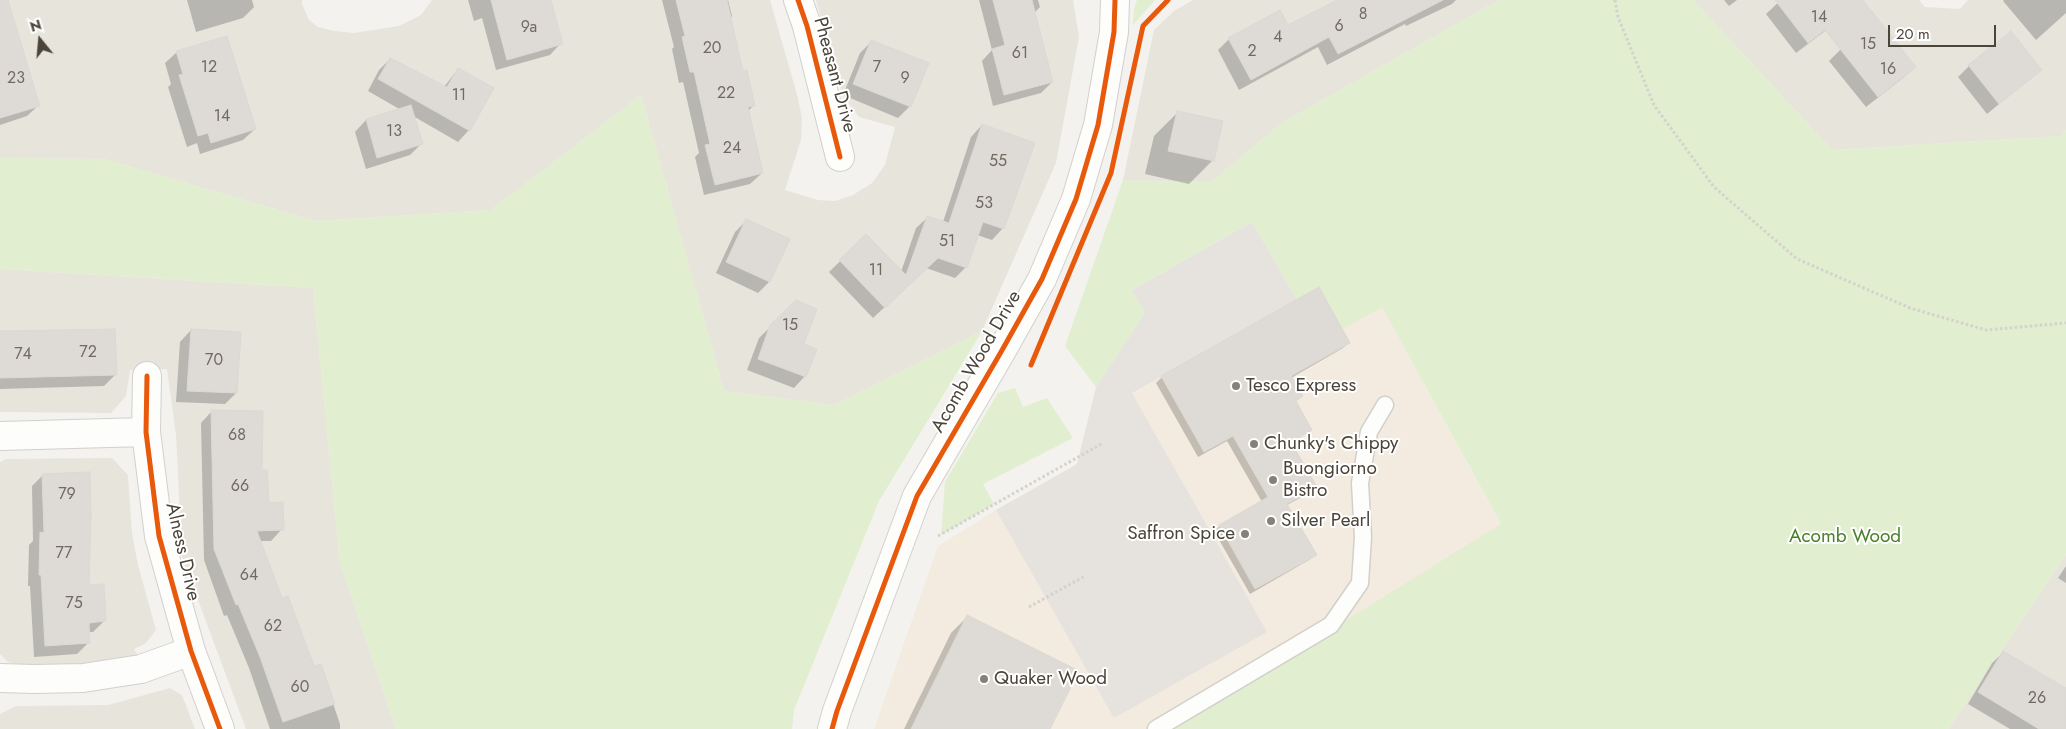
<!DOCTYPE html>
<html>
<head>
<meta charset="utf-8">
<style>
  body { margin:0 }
  #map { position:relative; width:2066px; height:729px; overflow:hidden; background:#f4f2ee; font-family:Jost,sans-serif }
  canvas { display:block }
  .north { position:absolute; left:15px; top:15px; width:50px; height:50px; -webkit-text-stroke:4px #fff; paint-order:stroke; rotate:343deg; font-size:14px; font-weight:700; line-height:20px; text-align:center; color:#4b4439 }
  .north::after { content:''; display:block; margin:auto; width:18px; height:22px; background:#4b4439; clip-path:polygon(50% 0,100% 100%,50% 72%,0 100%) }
  .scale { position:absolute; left:1888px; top:25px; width:108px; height:22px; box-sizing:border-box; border:2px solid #4b4439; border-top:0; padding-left:6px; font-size:15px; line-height:18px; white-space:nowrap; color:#4b4439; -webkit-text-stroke:4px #fff; paint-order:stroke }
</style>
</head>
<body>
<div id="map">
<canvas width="2066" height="729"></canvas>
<div class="north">N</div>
<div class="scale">20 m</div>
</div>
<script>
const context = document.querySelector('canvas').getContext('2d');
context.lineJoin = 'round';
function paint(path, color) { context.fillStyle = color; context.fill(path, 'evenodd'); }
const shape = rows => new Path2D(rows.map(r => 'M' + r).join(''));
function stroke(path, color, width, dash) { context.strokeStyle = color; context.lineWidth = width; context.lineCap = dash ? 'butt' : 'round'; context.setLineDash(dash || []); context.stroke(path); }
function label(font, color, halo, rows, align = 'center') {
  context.font = font + ' Jost,sans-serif'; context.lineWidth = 4; context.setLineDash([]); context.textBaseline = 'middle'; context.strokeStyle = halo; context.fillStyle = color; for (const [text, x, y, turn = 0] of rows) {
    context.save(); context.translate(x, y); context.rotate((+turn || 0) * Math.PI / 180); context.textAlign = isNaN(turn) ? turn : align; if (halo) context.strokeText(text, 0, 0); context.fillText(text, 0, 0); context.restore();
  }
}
const residential = shape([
  [0,0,302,0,302,4,309,20,318,27,334,31,354,33,399,26,421,15,432,0,770,0,798,98,802,119,801,140,785,190,818,200,835,201,853,195,872,183,885,165,895,127,859,117,843,96,816,0,1073,0,1079,37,1056,163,982,331,834,405,724,391,641,95,491,210,316,221,104,159,0,158],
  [1193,0,1499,0,1282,123,1211,182,1123,180,1154,30,1174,11],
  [1693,0,1919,0,1925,7,1960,9,1968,0,2066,0,2066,130,2062,136,1832,150],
  [0,269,313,288,340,563,396,729,246,729,182,557,176,435,167,369,130,370,126,396,111,413,0,412],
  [112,458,128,475,132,534,138,565,156,630,146,643,134,649,139,658,98,667,34,668,8,662,0,654,0,462,6,459],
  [2066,555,2066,729,1948,729],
  [170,688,182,695,195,729,0,729,0,714,16,706,108,705]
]);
const commercial = shape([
  [1319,287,1382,307,1501,525,1171,729,874,729,938,546,996,510,1077,464,1096,387,1145,313]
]);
const green = shape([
  [1137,0,1155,0,1133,25,1134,9],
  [1499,0,1693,0,1832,150,2062,136,2066,130,2066,555,1948,729,1171,729,1501,524,1382,307,1343,329,1319,287,1297,300,1252,222,1132,290,1145,313,1096,387,1065,346,1123,180,1211,182,1282,123],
  [641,95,724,391,834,405,982,331,879,501,794,710,792,729,396,729,340,563,313,288,0,269,0,158,104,159,316,221,491,210],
  [1015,388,1023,407,1047,398,1073,438,983,484,994,504,941,535,945,482,998,393]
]);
const parking = shape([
  [1252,222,1297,300,1132,393,1267,632,1114,718,996,510,1077,464,1096,387,1145,313,1132,290]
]);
const shadow = shape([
  [187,0,252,0,254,7,243,18,196,32],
  [468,0,549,0,561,43,550,55,496,70,482,18,474,21],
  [662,0,728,0,732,16,730,19,742,72,754,105,744,115,762,173,750,184,704,195,695,157,699,153,683,82,679,83,672,49,674,47],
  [979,0,1038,0,1040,7,1034,13,1052,82,1041,93,993,106,982,61,992,50],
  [1339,0,1456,0,1452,4,1406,26,1405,24,1327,65,1318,47,1239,90,1218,50,1229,39,1288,27],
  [1724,0,1737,0,1729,6],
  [1781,0,1833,0,1833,25,1796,53,1766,14],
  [2004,0,2066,0,2066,13,2036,40,2003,1],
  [871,42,910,106,898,118,843,95,860,53],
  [1841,49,1915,67,1903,78,1866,107,1829,61],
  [177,52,255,129,243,140,200,154,197,143,187,147,168,87,171,84,165,63],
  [0,53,39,105,27,116,0,125],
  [390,59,444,87,458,69,469,130,458,142,413,116,421,144,410,155,366,169,355,132,366,120,401,110,368,91,379,70],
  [1969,66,2040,70,1987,114,1958,77],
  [1177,113,1213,160,1189,184,1145,174,1154,136],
  [982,125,1003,228,992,240,977,235,966,267,955,278,926,268,873,318,829,272,866,236,901,272,916,228,928,217,943,222,971,137],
  [746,221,788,240,769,282,758,293,716,273,735,232],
  [1319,288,1349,342,1343,348,1291,378,1301,396,1295,402,1311,430,1290,444,1315,487,1309,493,1287,505,1315,555,1309,560,1250,594,1214,531,1220,526,1262,502,1227,441,1198,457,1156,383,1162,377],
  [796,302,805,376,794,388,747,370,759,338],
  [191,330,236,393,225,404,176,402,180,342],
  [0,332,115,375,104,386,0,389],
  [212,411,261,471,267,504,282,529,271,541,259,541,281,600,313,668,320,665,340,724,340,729,270,729,249,668,227,615,224,616,204,560,201,423],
  [43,475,87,586,104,621,93,632,88,632,89,642,77,654,34,657,30,586,28,586,29,545,33,541,32,486],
  [2066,566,2066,583,2058,578],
  [967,617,1049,729,904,729,951,633],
  [2004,652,2066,689,2066,729,2010,729,1968,704,1992,663]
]);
const building = shape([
  [0,0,8,0,40,106,0,118,0,0],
  [491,0,551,0,563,44,507,60,491,0],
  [676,0,727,0,743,71,747,70,755,106,748,107,763,173,715,185,705,145,710,144,694,72,690,72,682,37,685,36,676,0],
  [993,0,1032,0,1053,82,1004,95,992,49,1005,45,993,0],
  [1337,0,1443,0,1338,54,1329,37,1251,80,1228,38,1280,10,1288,25,1337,0],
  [1775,0,1863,0,1916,67,1878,97,1825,30,1808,43,1775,0],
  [2011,31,2042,70,1999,104,1968,65,2011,31],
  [227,36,256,129,211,143,208,133,198,136,179,75,183,74,176,51,227,36],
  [871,40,929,63,911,107,853,84,871,40],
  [390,58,447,87,458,68,494,88,470,131,378,79,390,58],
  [411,105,423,144,377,158,366,119,411,105],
  [1177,111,1223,121,1214,161,1168,151,1177,111],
  [982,124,1035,143,1004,229,983,222,967,268,938,258,885,308,839,260,866,234,906,275,927,216,949,223,982,124],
  [746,219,790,239,770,282,726,262,746,219],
  [1319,287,1350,343,1291,376,1303,396,1296,401,1312,430,1291,442,1317,487,1287,504,1317,555,1255,589,1219,525,1268,497,1233,436,1204,452,1161,376,1319,287],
  [796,300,817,309,804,344,817,349,806,377,758,359,770,325,796,300],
  [115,329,117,375,0,378,0,331,115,329],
  [191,329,241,332,237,393,187,391,191,329],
  [211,410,263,411,262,470,267,470,269,503,283,502,284,530,257,531,282,598,288,596,314,666,321,664,335,704,283,722,260,657,238,604,236,605,214,549,211,410],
  [90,472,91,516,89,585,104,584,106,621,89,623,90,643,45,646,41,575,39,575,40,532,44,533,42,474,90,472],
  [967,615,1079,671,1050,729,911,729,967,615],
  [2003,651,2066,688,2066,729,2039,729,1978,692,2003,651]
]);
const path = shape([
  [1615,0,1618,17,1654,105,1714,187,1797,259,1910,308,1986,330,2066,323],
  [938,536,1103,443],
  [1029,607,1085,576]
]);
const service = shape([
  [1156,729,1331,625,1360,583,1363,537,1360,483,1369,432,1385,405]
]);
const minor = shape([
  [798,0,807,26,840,157],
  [147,376,146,432,159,536,191,651,220,729],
  [0,436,146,432],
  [0,678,34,679,83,678,141,669,191,651],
  [832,729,837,711,917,496,1001,352,1042,279,1076,199,1098,125,1114,32,1115,0]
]);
const cycleway = shape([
  [798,0,807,26,840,157],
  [1031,365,1111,173,1143,26,1168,0],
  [147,376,146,432,159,536,191,651,220,729],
  [832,729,837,711,917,496,1001,352,1042,279,1076,199,1098,125,1114,32,1115,0]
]);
const markers = [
  [1236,386,5,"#868178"],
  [1254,444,5,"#868178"],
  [1273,480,5,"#868178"],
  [1271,521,5,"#868178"],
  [1245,534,5,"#868178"],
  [984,679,5,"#868178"]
];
const numberNames = [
  ["8",1363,15],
  ["14",1819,18],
  ["6",1339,27],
  ["9a",529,28],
  ["4",1278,38],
  ["15",1868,45],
  ["20",712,49],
  ["2",1252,52],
  ["61",1020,54],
  ["12",209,68],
  ["7",877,68],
  ["16",1888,70],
  ["23",16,79],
  ["9",905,79],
  ["22",726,94],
  ["11",459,96],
  ["14",222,117],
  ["13",394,132],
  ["24",732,149],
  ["55",998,162],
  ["53",984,204],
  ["51",947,242],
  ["11",876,271],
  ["15",790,326],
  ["72",88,353],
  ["74",23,355],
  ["70",214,361],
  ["68",237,436],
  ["66",240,487],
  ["79",67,495],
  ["77",64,554],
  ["64",249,576],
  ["75",74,604],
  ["62",273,627],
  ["60",300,688],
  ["26",2037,699]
];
const streetNames = [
  ["Pheasant Drive",834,75,75],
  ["Acomb Wood Drive",977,362,-60],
  ["Alness Drive",182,552,77]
];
const poiNames = [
  ["Tesco Express",1246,386],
  ["Chunky's Chippy",1264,444],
  ["Buongiorno",1283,469],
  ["Bistro",1283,491],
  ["Silver Pearl",1281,521],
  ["Saffron Spice",1235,534,"right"],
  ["Quaker Wood",994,679]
];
const parkNames = [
  ["Acomb Wood",1845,537]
];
paint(residential, '#e7e4dc');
paint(commercial, '#f3ebdf');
paint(green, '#e1eecf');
paint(parking, '#e6e3df');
paint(shadow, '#0003');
paint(building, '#dedbd6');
stroke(building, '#dcd9d4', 1);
stroke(service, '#d2d0cb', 19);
stroke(minor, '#d2d0cb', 30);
stroke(path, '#d3d2cc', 3, [2.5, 2.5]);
stroke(service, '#fdfdfc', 16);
stroke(minor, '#fdfdfc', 28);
stroke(cycleway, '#e8590c', 5);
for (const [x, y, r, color] of markers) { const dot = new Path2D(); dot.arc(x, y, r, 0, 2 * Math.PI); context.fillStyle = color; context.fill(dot); stroke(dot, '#fff', 2); }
label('16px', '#706a61', null, numberNames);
label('19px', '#4b4439', '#fff', streetNames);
label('19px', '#4b4439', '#fff', poiNames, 'left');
label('19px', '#4a7f2a', '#fff', parkNames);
</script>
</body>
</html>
